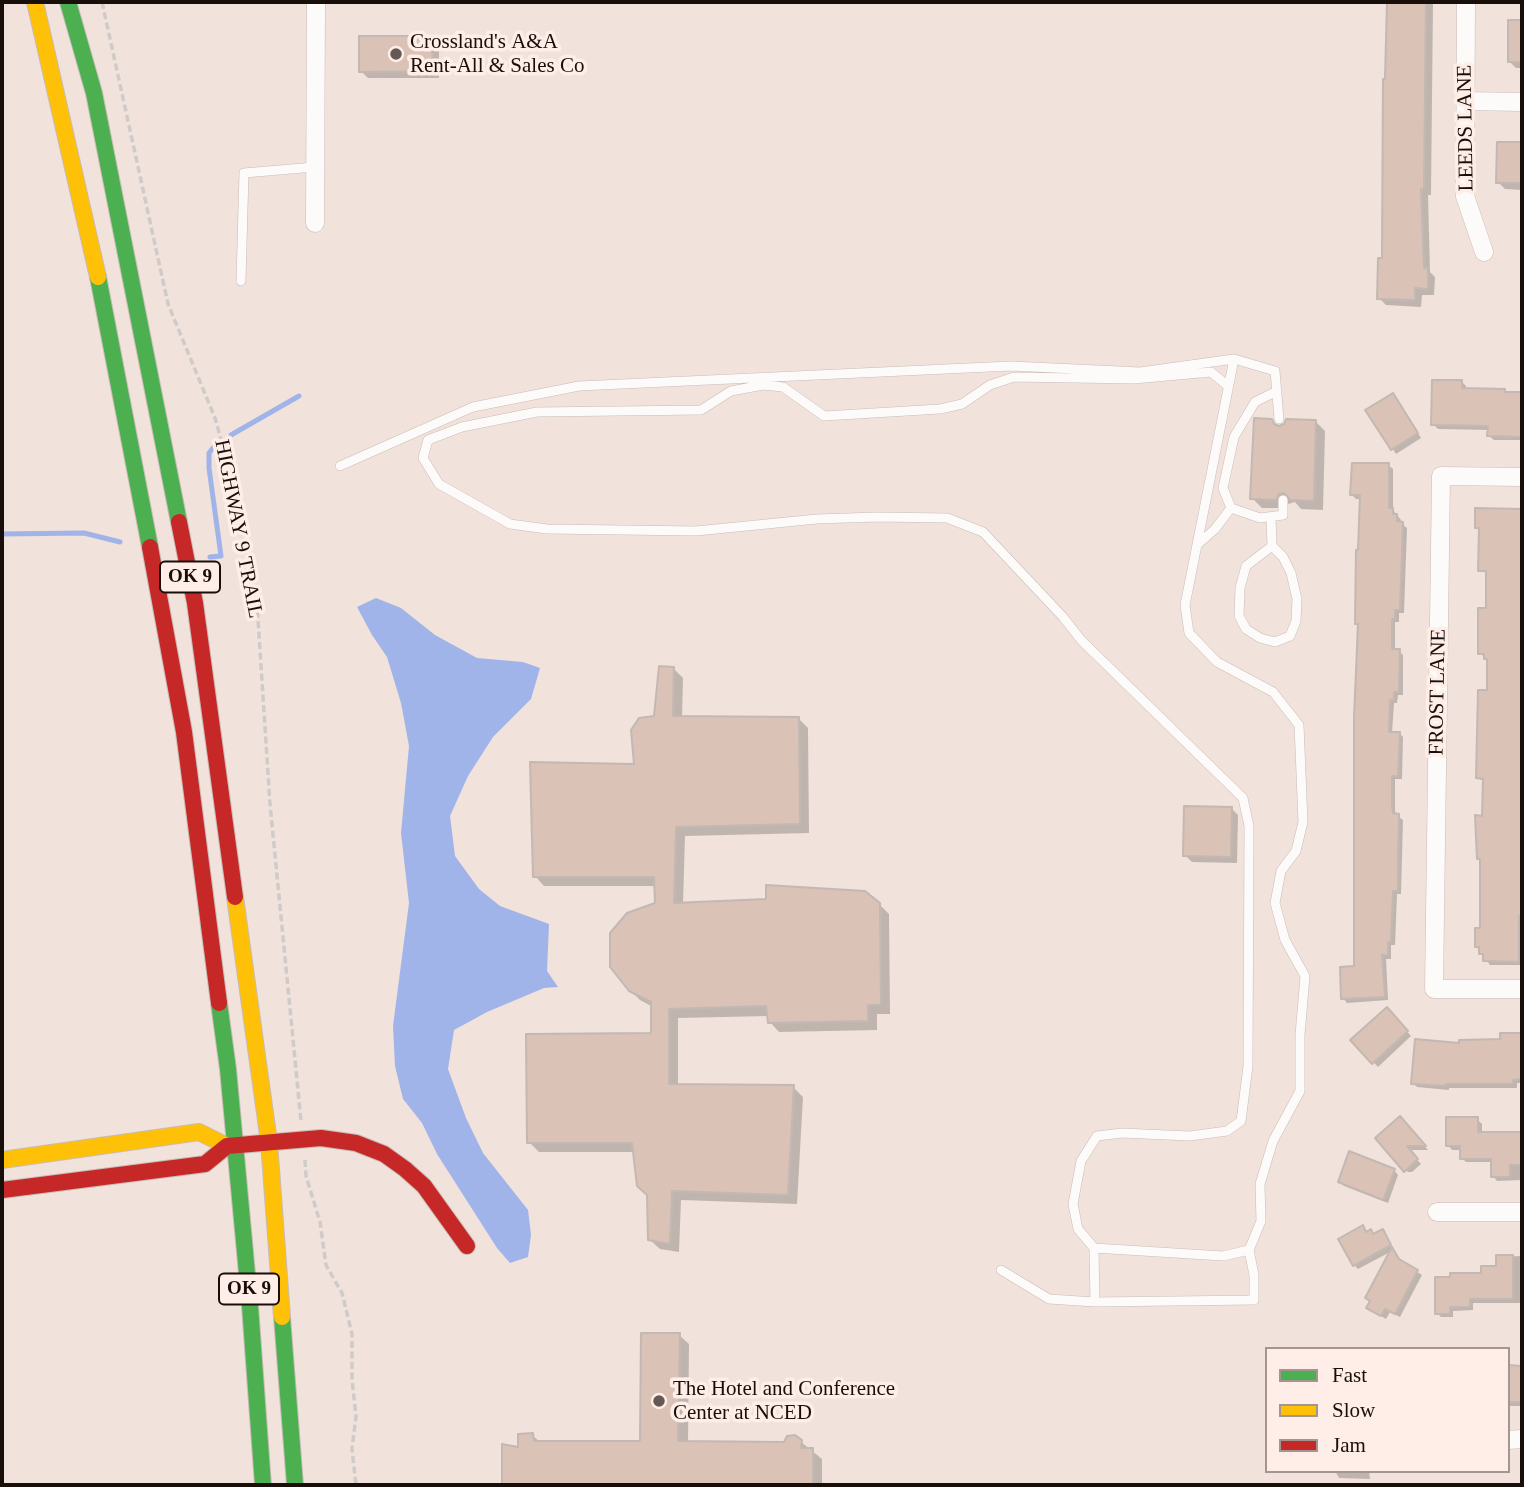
<!DOCTYPE html>
<html>
<head>
<meta charset="utf-8">
<style>
  body { margin:0 }
  #map { position:relative; width:1524px; height:1487px; overflow:hidden; background:#f1e2db; font-family:Georgia,serif }
  canvas { display:block }
  .frame { position:absolute; inset:0; border:4px solid #180f0b; pointer-events:none }
  .legend { position:absolute; left:1265px; top:1347px; width:245px; height:126px; box-sizing:border-box; background:#ffeee7; border:2px solid #a3958f; margin:0; padding:9px 12px; list-style:none; font-size:21px; color:#180f0b }
  .legend li { display:flex; align-items:center; gap:14px; height:35px }
  .legend b { width:35px; border:2px solid #a3958f }
</style>
</head>
<body>
<div id="map">
<canvas width="1524" height="1487"></canvas>
<div class="frame"></div>
<ul class="legend">
<li><b style="height:9px;background:#4caf50"></b>Fast</li>
<li><b style="height:9px;background:#ffc107"></b>Slow</li>
<li><b style="height:9px;background:#c62828"></b>Jam</li>
</ul>
</div>
<script>
const context = document.querySelector('canvas').getContext('2d');
context.lineJoin = 'round';
function paint(path, color) { context.fillStyle = color; context.fill(path, 'evenodd'); }
const shape = rows => new Path2D(rows.map(r => 'M' + r).join(''));
function stroke(path, color, width, dash) { context.strokeStyle = color; context.lineWidth = width; context.lineCap = dash ? 'butt' : 'round'; context.setLineDash(dash || []); context.stroke(path); }
function label(font, color, halo, rows, align = 'center') {
  context.font = font + ' Georgia,serif'; context.lineWidth = 7; context.setLineDash([]); context.textBaseline = 'middle'; context.strokeStyle = halo; context.fillStyle = color; for (const [text, x, y, turn = 0] of rows) {
    context.save(); context.translate(x, y); context.rotate((+turn || 0) * Math.PI / 180); context.textAlign = isNaN(turn) ? turn : align; if (halo) context.strokeText(text, 0, 0); context.fillText(text, 0, 0); context.restore();
  }
}
const water = shape([
  [376,598,401,608,435,635,477,658,523,662,540,668,531,699,493,737,468,776,450,816,455,856,479,889,500,906,549,924,547,971,558,987,544,988,487,1012,454,1030,448,1069,466,1118,483,1153,528,1210,531,1235,528,1257,510,1263,497,1248,437,1154,422,1123,403,1099,395,1066,393,1026,409,903,401,833,409,746,401,703,387,657,372,635,357,607]
]);
const shadow = shape([
  [1386,2,1433,2,1431,195,1428,195,1430,272,1435,277,1434,295,1422,295,1421,307,1386,305,1379,298,1384,260,1388,10],
  [1510,22,1522,22,1522,68,1516,68,1509,61],
  [432,38,439,45,439,78,368,78,361,71],
  [1499,144,1522,144,1522,190,1505,189,1498,182],
  [1462,382,1466,386,1466,390,1505,391,1508,394,1522,394,1522,440,1494,440,1489,436,1489,430,1438,429,1433,424],
  [1397,399,1421,438,1396,454,1368,410],
  [1271,420,1279,428,1316,422,1325,431,1323,510,1301,509,1295,502,1288,504,1286,508,1262,508,1252,498],
  [1388,465,1393,469,1393,510,1401,520,1401,523,1407,528,1404,613,1399,613,1399,622,1395,622,1395,651,1399,651,1403,655,1403,695,1398,695,1397,703,1394,703,1392,733,1399,733,1403,737,1402,779,1395,779,1395,811,1396,815,1403,820,1401,894,1397,894,1395,945,1391,945,1391,959,1386,959,1388,1000,1347,1003,1343,998,1356,968,1359,626,1357,624,1361,499,1356,499,1352,495],
  [1477,510,1522,511,1522,965,1490,965,1476,946,1481,930,1481,861,1479,858,1484,817,1485,782,1478,778,1489,692,1489,662,1480,653,1488,609,1488,574,1480,570,1481,531,1477,527],
  [673,668,683,678,682,718,799,719,808,728,809,833,685,836,683,904,879,904,889,914,890,1014,877,1014,877,1030,779,1032,770,1022,769,1016,678,1018,678,1086,793,1087,803,1097,797,1204,681,1200,679,1252,660,1249,650,1240,649,1195,635,1152,539,1152,529,1142,653,1035,653,1007,640,1000,630,990,657,904,656,886,544,886,535,876,636,766],
  [1231,808,1238,815,1237,863,1192,862,1185,855],
  [1387,1009,1411,1036,1378,1067,1353,1040],
  [1517,1032,1522,1032,1522,1083,1517,1083,1517,1088,1449,1088,1449,1090,1417,1087,1413,1083,1461,1045,1502,1041,1517,1035],
  [1400,1118,1428,1150,1408,1150,1421,1164,1412,1172,1408,1172,1403,1168],
  [1477,1119,1482,1124,1482,1133,1522,1133,1522,1180,1497,1181,1493,1176,1493,1162,1466,1162,1462,1158,1462,1150,1452,1150,1448,1145],
  [1394,1170,1398,1175,1388,1203,1344,1186,1340,1182],
  [1362,1227,1368,1233,1374,1236,1382,1231,1401,1262,1422,1275,1400,1317,1390,1312,1386,1319,1368,1308,1392,1251,1358,1269,1354,1265],
  [1522,1256,1522,1303,1473,1303,1473,1310,1453,1311,1453,1317,1441,1317,1437,1313,1482,1275,1497,1268,1497,1257],
  [679,1335,689,1344,688,1443,785,1444,801,1442,822,1459,822,1485,504,1485,504,1446,520,1449,532,1435,541,1443,642,1442],
  [1508,1362,1513,1367,1522,1367,1522,1406,1508,1406],
  [1335,1471,1369,1471,1370,1479,1339,1478],
  [1476,1483,1492,1483,1494,1485,1476,1485]
]);
const stream = shape([
  [231,435,299,396],
  [2,534,84,533,120,542],
  [210,557,221,556,209,468,209,453,213,448]
]);
const building = shape([
  [1387,2,1426,2,1424,189,1421,189,1424,268,1428,268,1428,289,1415,288,1415,300,1377,299,1378,258,1382,258,1383,79,1385,79,1387,2],
  [1508,20,1522,20,1522,62,1508,62,1508,20],
  [359,36,432,36,433,71,359,72,359,36],
  [1497,142,1522,142,1522,183,1496,183,1497,142],
  [1432,380,1462,380,1462,388,1505,389,1505,392,1522,392,1522,437,1487,436,1488,426,1431,425,1432,380],
  [1393,393,1418,433,1391,450,1365,410,1393,393],
  [1254,418,1272,419,1274,424,1279,426,1284,424,1286,419,1316,420,1314,501,1290,500,1284,493,1279,494,1276,500,1250,499,1254,418],
  [1352,463,1389,463,1389,508,1393,508,1393,514,1397,514,1397,521,1403,522,1400,610,1395,610,1395,619,1392,619,1392,649,1400,649,1399,692,1394,692,1394,700,1390,700,1389,732,1400,732,1398,776,1392,776,1392,806,1393,813,1399,814,1398,873,1398,891,1393,891,1391,942,1388,942,1388,955,1382,955,1385,997,1341,999,1340,967,1354,966,1354,717,1358,624,1355,624,1356,550,1358,550,1360,495,1350,495,1352,463],
  [1475,508,1522,509,1522,916,1519,916,1519,962,1483,961,1483,954,1479,954,1479,947,1475,947,1475,928,1480,928,1480,859,1477,859,1475,815,1482,816,1483,779,1476,778,1478,690,1487,690,1487,659,1484,659,1484,654,1478,654,1478,608,1486,608,1486,571,1478,571,1479,528,1475,528,1475,508],
  [659,666,674,667,673,716,799,717,800,824,676,827,674,903,766,899,766,885,865,891,880,903,881,1005,868,1005,868,1021,768,1023,766,1006,669,1009,669,1084,794,1085,788,1195,672,1191,670,1244,648,1240,647,1195,637,1186,632,1143,527,1143,526,1034,651,1033,651,1002,629,991,610,967,610,933,627,913,655,903,654,877,533,877,530,762,634,764,631,730,639,718,654,716,659,666],
  [1184,806,1232,807,1231,857,1183,856,1184,806],
  [1387,1007,1408,1031,1372,1064,1350,1040,1387,1007],
  [1500,1033,1522,1033,1522,1079,1513,1080,1513,1084,1445,1084,1445,1086,1411,1084,1415,1039,1459,1043,1459,1040,1500,1039,1500,1033],
  [1400,1116,1426,1146,1407,1146,1418,1159,1404,1172,1375,1138,1400,1116],
  [1446,1117,1478,1117,1478,1132,1522,1132,1522,1165,1510,1165,1510,1177,1491,1177,1491,1159,1460,1159,1460,1146,1446,1146,1446,1117],
  [1349,1151,1395,1169,1383,1200,1338,1182,1349,1151],
  [1363,1225,1366,1232,1371,1229,1373,1234,1383,1229,1391,1245,1353,1266,1338,1239,1363,1225],
  [1392,1247,1399,1259,1418,1270,1395,1314,1385,1309,1381,1316,1366,1308,1370,1301,1365,1298,1392,1247],
  [1496,1255,1513,1255,1513,1299,1470,1299,1470,1307,1450,1307,1450,1314,1435,1314,1435,1277,1450,1277,1450,1273,1481,1273,1481,1266,1496,1266,1496,1255],
  [641,1333,680,1333,678,1441,784,1442,787,1436,795,1435,802,1440,801,1448,813,1448,813,1485,502,1485,502,1444,518,1447,518,1434,533,1433,534,1441,640,1441,641,1333],
  [1508,1365,1522,1366,1522,1402,1508,1402,1508,1365]
]);
const path = shape([
  [102,2,168,304,215,418,228,464,253,584,257,604,270,804,301,1121],
  [305,1160,306,1176,320,1222,326,1265,342,1293,352,1334,352,1380,356,1416,352,1449,356,1485]
]);
const lane = shape([
  [241,281,244,173,315,167],
  [1277,391,1255,402,1234,437,1223,488,1231,508,1260,518,1283,515,1283,500],
  [340,466,473,407,579,386,1011,366,1140,372,1234,359,1275,371,1279,419],
  [1271,517,1272,546,1246,566,1240,588,1239,616,1246,629,1260,638,1275,642,1290,636,1296,621,1297,599,1291,573,1283,557,1272,546],
  [1197,545,1215,529,1231,508],
  [1094,1248,1078,1229,1073,1204,1081,1161,1097,1136,1122,1133,1190,1136,1227,1131,1241,1121,1248,1066,1249,826,1243,798,1081,640,1063,617,983,532,947,518,878,517,817,519,696,531,547,529,510,524,439,484,423,458,428,440,462,427,537,412,701,410,731,391,763,385,783,387,824,416,940,409,962,404,990,385,1014,377,1134,379,1211,372,1228,386],
  [1001,1270,1049,1299,1095,1302,1254,1300,1254,1275,1249,1250,1261,1221,1260,1184,1273,1141,1300,1091,1300,1035,1305,976,1285,940,1275,903,1281,871,1296,851,1303,822,1299,725,1273,692,1217,662,1189,633,1185,605,1234,359],
  [1095,1302,1094,1248,1223,1256,1249,1250]
]);
const street = shape([
  [1466,2,1465,196,1484,252],
  [1465,101,1522,102],
  [315,223,316,2],
  [1522,477,1441,476,1434,989,1522,989],
  [1437,1212,1522,1212],
  [1508,1440,1522,1439]
]);
const fast = shape([
  [68,2,94,93,179,522],
  [98,277,150,547],
  [219,1003,228,1069,250,1306,263,1485],
  [282,1317,295,1485]
]);
const slow = shape([
  [35,2,98,277],
  [235,897,269,1142,282,1317],
  [2,1160,199,1132,227,1146]
]);
const jam = shape([
  [179,522,195,603,235,897],
  [150,547,184,732,219,1003],
  [2,1190,205,1164,227,1146,321,1138,356,1143,384,1154,405,1169,424,1186,467,1246]
]);
const markers = [
  [396,54,7,"#645954"],
  [659,1401,7,"#645954"]
];
const shields = [
  [190,577,60],
  [249,1289,60]
];
const shieldNames = [
  ["OK 9",190,577],
  ["OK 9",249,1289]
];
const poiNames = [
  ["Crossland's A&A",410,42],
  ["Rent-All & Sales Co",410,66],
  ["The Hotel and Conference",673,1389],
  ["Center at NCED",673,1413]
];
const streetNames = [
  ["LEEDS LANE",1466,128,-91],
  ["HIGHWAY 9 TRAIL",238,529,79],
  ["FROST LANE",1438,692,-89]
];
paint(water, '#a0b4e9');
paint(shadow, '#0003');
stroke(stream, '#a0b4e9', 5);
paint(building, '#dac2b7');
stroke(building, '#c3b8b2', 2);
stroke(lane, '#c8bcb7', 10);
stroke(street, '#c8bcb7', 19);
stroke(fast, '#c8bcb7', 18);
stroke(slow, '#c8bcb7', 18);
stroke(jam, '#c8bcb7', 18);
stroke(path, '#d0cbc9', 3.5, [7, 3.5]);
stroke(lane, '#fdfbfa', 9);
stroke(street, '#fdfbfa', 18);
stroke(fast, '#4caf50', 16);
stroke(slow, '#ffc107', 16);
stroke(jam, '#c62828', 16);
for (const [x, y, r, color] of markers) { const dot = new Path2D(); dot.arc(x, y, r, 0, 2 * Math.PI); context.fillStyle = color; context.fill(dot); stroke(dot, '#ffeee7', 2.5); }
for (const [x, y, w] of shields) { const box = new Path2D(); box.roundRect(x - w / 2, y - 15.5, w, 31, 5); context.fillStyle = '#ffeee7'; context.fill(box); stroke(box, '#180f0b', 2); }
label('bold 19px', '#180f0b', null, shieldNames);
label('21px', '#180f0b', '#ffeee7', poiNames, 'left');
label('21px', '#180f0b', '#ffeee7', streetNames);
</script>
</body>
</html>
